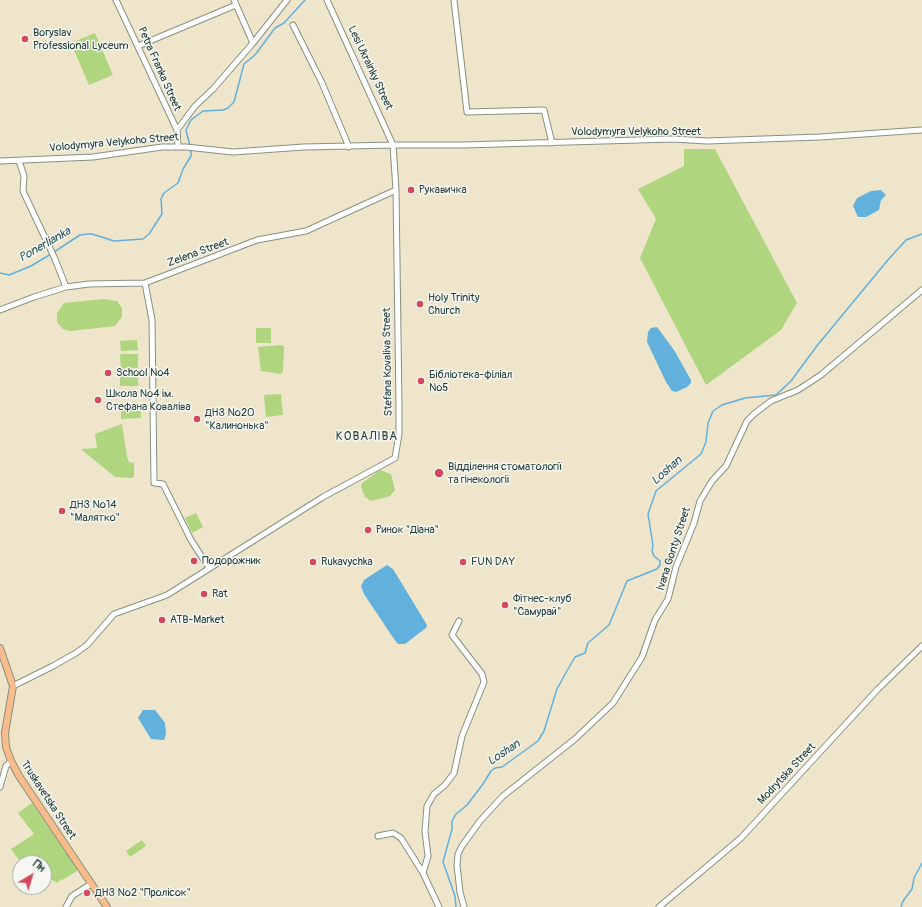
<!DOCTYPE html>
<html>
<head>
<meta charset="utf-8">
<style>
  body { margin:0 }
  #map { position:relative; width:922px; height:907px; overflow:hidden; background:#efe5cb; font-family:Pangolin,sans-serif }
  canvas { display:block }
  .north { position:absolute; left:12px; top:855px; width:40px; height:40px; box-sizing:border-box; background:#f6f6f2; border:1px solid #a0aca6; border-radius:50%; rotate:38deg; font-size:11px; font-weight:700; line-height:16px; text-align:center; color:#1f3d34 }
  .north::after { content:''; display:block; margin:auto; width:14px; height:18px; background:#d1495b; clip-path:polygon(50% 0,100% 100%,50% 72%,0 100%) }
</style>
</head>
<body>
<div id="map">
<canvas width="922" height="907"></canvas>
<div class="north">Пн</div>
</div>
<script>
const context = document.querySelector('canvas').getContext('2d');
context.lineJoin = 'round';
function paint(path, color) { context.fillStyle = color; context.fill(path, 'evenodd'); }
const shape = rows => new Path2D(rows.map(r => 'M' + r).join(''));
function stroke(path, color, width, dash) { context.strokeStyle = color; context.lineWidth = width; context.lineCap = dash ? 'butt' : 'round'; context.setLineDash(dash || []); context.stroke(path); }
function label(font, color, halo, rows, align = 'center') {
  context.font = font + ' Pangolin,sans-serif'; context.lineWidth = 3; context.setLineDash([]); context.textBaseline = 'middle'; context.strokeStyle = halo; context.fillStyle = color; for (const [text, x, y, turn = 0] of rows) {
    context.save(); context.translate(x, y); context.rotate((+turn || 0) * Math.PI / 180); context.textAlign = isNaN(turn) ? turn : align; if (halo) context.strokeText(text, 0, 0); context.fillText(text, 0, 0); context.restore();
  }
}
const green = shape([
  [95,33,113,75,89,85,71,43],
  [684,149,715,149,797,303,781,330,706,385,640,258,656,219,638,189,684,166],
  [104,299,117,301,122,308,122,317,115,326,70,331,63,329,57,322,57,313,64,303],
  [256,328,271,328,271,343,256,343],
  [137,340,138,350,121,351,120,341],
  [282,345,284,347,283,371,281,374,261,371,258,347],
  [120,354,138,354,138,368,121,369],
  [120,372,138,372,138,386,120,386],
  [281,394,283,415,266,417,264,395],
  [121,405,141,405,141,418,121,419],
  [122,424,127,457,129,462,134,463,134,477,131,478,115,477,81,449,97,448,95,434],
  [380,470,391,474,395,490,390,496,371,501,365,497,361,487,362,483],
  [196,513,203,527,192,533,185,518],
  [32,803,78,870,63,880,62,879,57,883,52,880,44,879,44,863,21,863,11,849,34,834,18,813],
  [142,840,146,846,130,857,126,851]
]);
const water = shape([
  [881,190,886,195,881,200,879,210,866,217,858,217,853,206,857,198,871,191],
  [657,327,674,350,691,380,691,383,687,387,676,392,672,391,666,382,647,342,648,332,651,328],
  [387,565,393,569,427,625,426,628,405,644,398,644,394,639,364,594,361,586,364,580],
  [143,710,155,710,159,715,165,723,166,734,164,740,151,739,138,718]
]);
const stream = shape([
  [190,146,186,130,191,120,203,111,223,110,228,108,234,102,244,64,255,55,275,28,284,23,305,0],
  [54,252,80,235,88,234,92,234,114,241,143,239,149,234,162,214,161,199,164,193,178,183,183,169,191,156,191,149],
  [0,273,9,275,31,266,51,254],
  [456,907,455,896,443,862,452,829,452,821,456,814,467,805,483,784,491,771,495,768,502,767,538,741,544,731,557,689,563,678,575,657,585,653,588,643,609,625,627,581,657,569,660,565,660,561,654,556,652,551,653,545,648,514,656,491,701,454,706,442,708,423,713,411,722,405,745,398,776,395,791,381,816,347,887,261,906,240,922,234],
  [901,907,903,901,912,889,914,878,922,863]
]);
const minor = shape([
  [116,0,177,130,178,146],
  [234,0,253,43],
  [454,0,467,112,544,110,552,143],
  [293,25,322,83,349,147],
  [138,46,236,5],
  [177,130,195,106,213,89,253,43,287,0],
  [0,161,93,157,162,147,186,147,233,152,304,147,393,145,464,145,673,139,707,141,820,137,922,130],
  [19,161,24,176,23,191,55,259,66,287],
  [145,283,152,320,154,483,163,484,191,540,209,568],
  [0,310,34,297,66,287,89,284,145,283,257,240,306,231,396,190],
  [13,686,53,666,76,653,87,645,114,614,167,595,323,497,395,458,399,434,399,406,396,190,393,145,327,0],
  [0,787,6,766,11,761],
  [378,836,393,833,401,838,423,873,439,907],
  [423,873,428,856,425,831,427,806,434,794,445,785,454,773,462,736,484,682,482,674,452,635,459,621],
  [66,907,72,896,91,884],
  [464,907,460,892,457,865,458,854,462,846,480,821,503,796,575,739,613,703,642,657,655,620,668,599,676,567,694,523,700,501,712,481,726,466,747,421,754,414,771,401,798,390,821,375,922,290],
  [659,907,741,838,878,689,922,646]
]);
const major = shape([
  [0,648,13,686,5,733,6,747,11,761,19,776,107,907]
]);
const markers = [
  [25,39,4,"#d1495b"],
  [411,190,4,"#d1495b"],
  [420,304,4,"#d1495b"],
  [108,373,4,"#d1495b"],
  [421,381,4,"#d1495b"],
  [98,400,4,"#d1495b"],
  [197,419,4,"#d1495b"],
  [439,473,5,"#d1495b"],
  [62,511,4,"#d1495b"],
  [368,530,4,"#d1495b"],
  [194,561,4,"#d1495b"],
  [313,562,4,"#d1495b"],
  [463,562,4,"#d1495b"],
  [204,594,4,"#d1495b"],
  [505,605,4,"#d1495b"],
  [162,620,4,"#d1495b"],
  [87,893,4,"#d1495b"]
];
const poiNames = [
  ["Boryslav",33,33],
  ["Professional Lyceum",33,46],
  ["Рукавичка",419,190],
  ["Holy Trinity",428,298],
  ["Church",428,311],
  ["School №4",116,373],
  ["Бібліотека-філіал",429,375],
  ["№5",429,388],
  ["Школа №4 ім.",106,394],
  ["Стефана Коваліва",106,407],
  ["ДНЗ №20",205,413],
  ["\"Калинонька\"",205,426],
  ["Відділення стоматології",448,467],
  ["та гінекології",448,480],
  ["ДНЗ №14",70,505],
  ["\"Малятко\"",70,518],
  ["Ринок \"Діана\"",376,530],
  ["Подорожник",202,561],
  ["Rukavychka",321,562],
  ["FUN DAY",471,562],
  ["Rat",212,594],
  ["Фітнес-клуб",513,599],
  ["\"Самурай\"",513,612],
  ["ATB-Market",170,620],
  ["ДНЗ №2 \"Пролісок\"",95,893]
];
const streetNames = [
  ["Lesi Ukrainky Street",370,68,65],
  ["Petra Franka Street",159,69,66],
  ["Volodymyra Velykoho Street",636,132],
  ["Volodymyra Velykoho Street",114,143,-5],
  ["Zelena Street",198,253,-20],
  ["Stefana Kovaliva Street",388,362,-91],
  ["Ivana Gonty Street",674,549,-72],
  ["Modrytska Street",787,774,-47],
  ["Truskavetska Street",48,800,57]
];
const waterNames = [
  ["Ponerlianka",45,245,-30],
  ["Loshan",667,471,-42],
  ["Loshan",504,753,-33]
];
const neighbourhoodNames = [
  ["КОВАЛІВА",367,437]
];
paint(green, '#afd57f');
paint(water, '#62b0dc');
stroke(stream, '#62b0dc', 1.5);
stroke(minor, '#879180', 7);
stroke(major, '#879180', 8);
stroke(minor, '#fff', 5);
stroke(major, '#f9bc8a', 6);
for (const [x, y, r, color] of markers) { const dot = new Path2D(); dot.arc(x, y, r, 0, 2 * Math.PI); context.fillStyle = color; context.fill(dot); stroke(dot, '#f6f6f2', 1.5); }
label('11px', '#1f3d34', '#f6f6f2', poiNames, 'left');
label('11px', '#1f3d34', '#f6f6f2', streetNames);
label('italic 12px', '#305a5e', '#f6f6f2', waterNames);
context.letterSpacing = '1px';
label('12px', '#1f3d34', '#f6f6f2', neighbourhoodNames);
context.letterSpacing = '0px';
</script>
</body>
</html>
